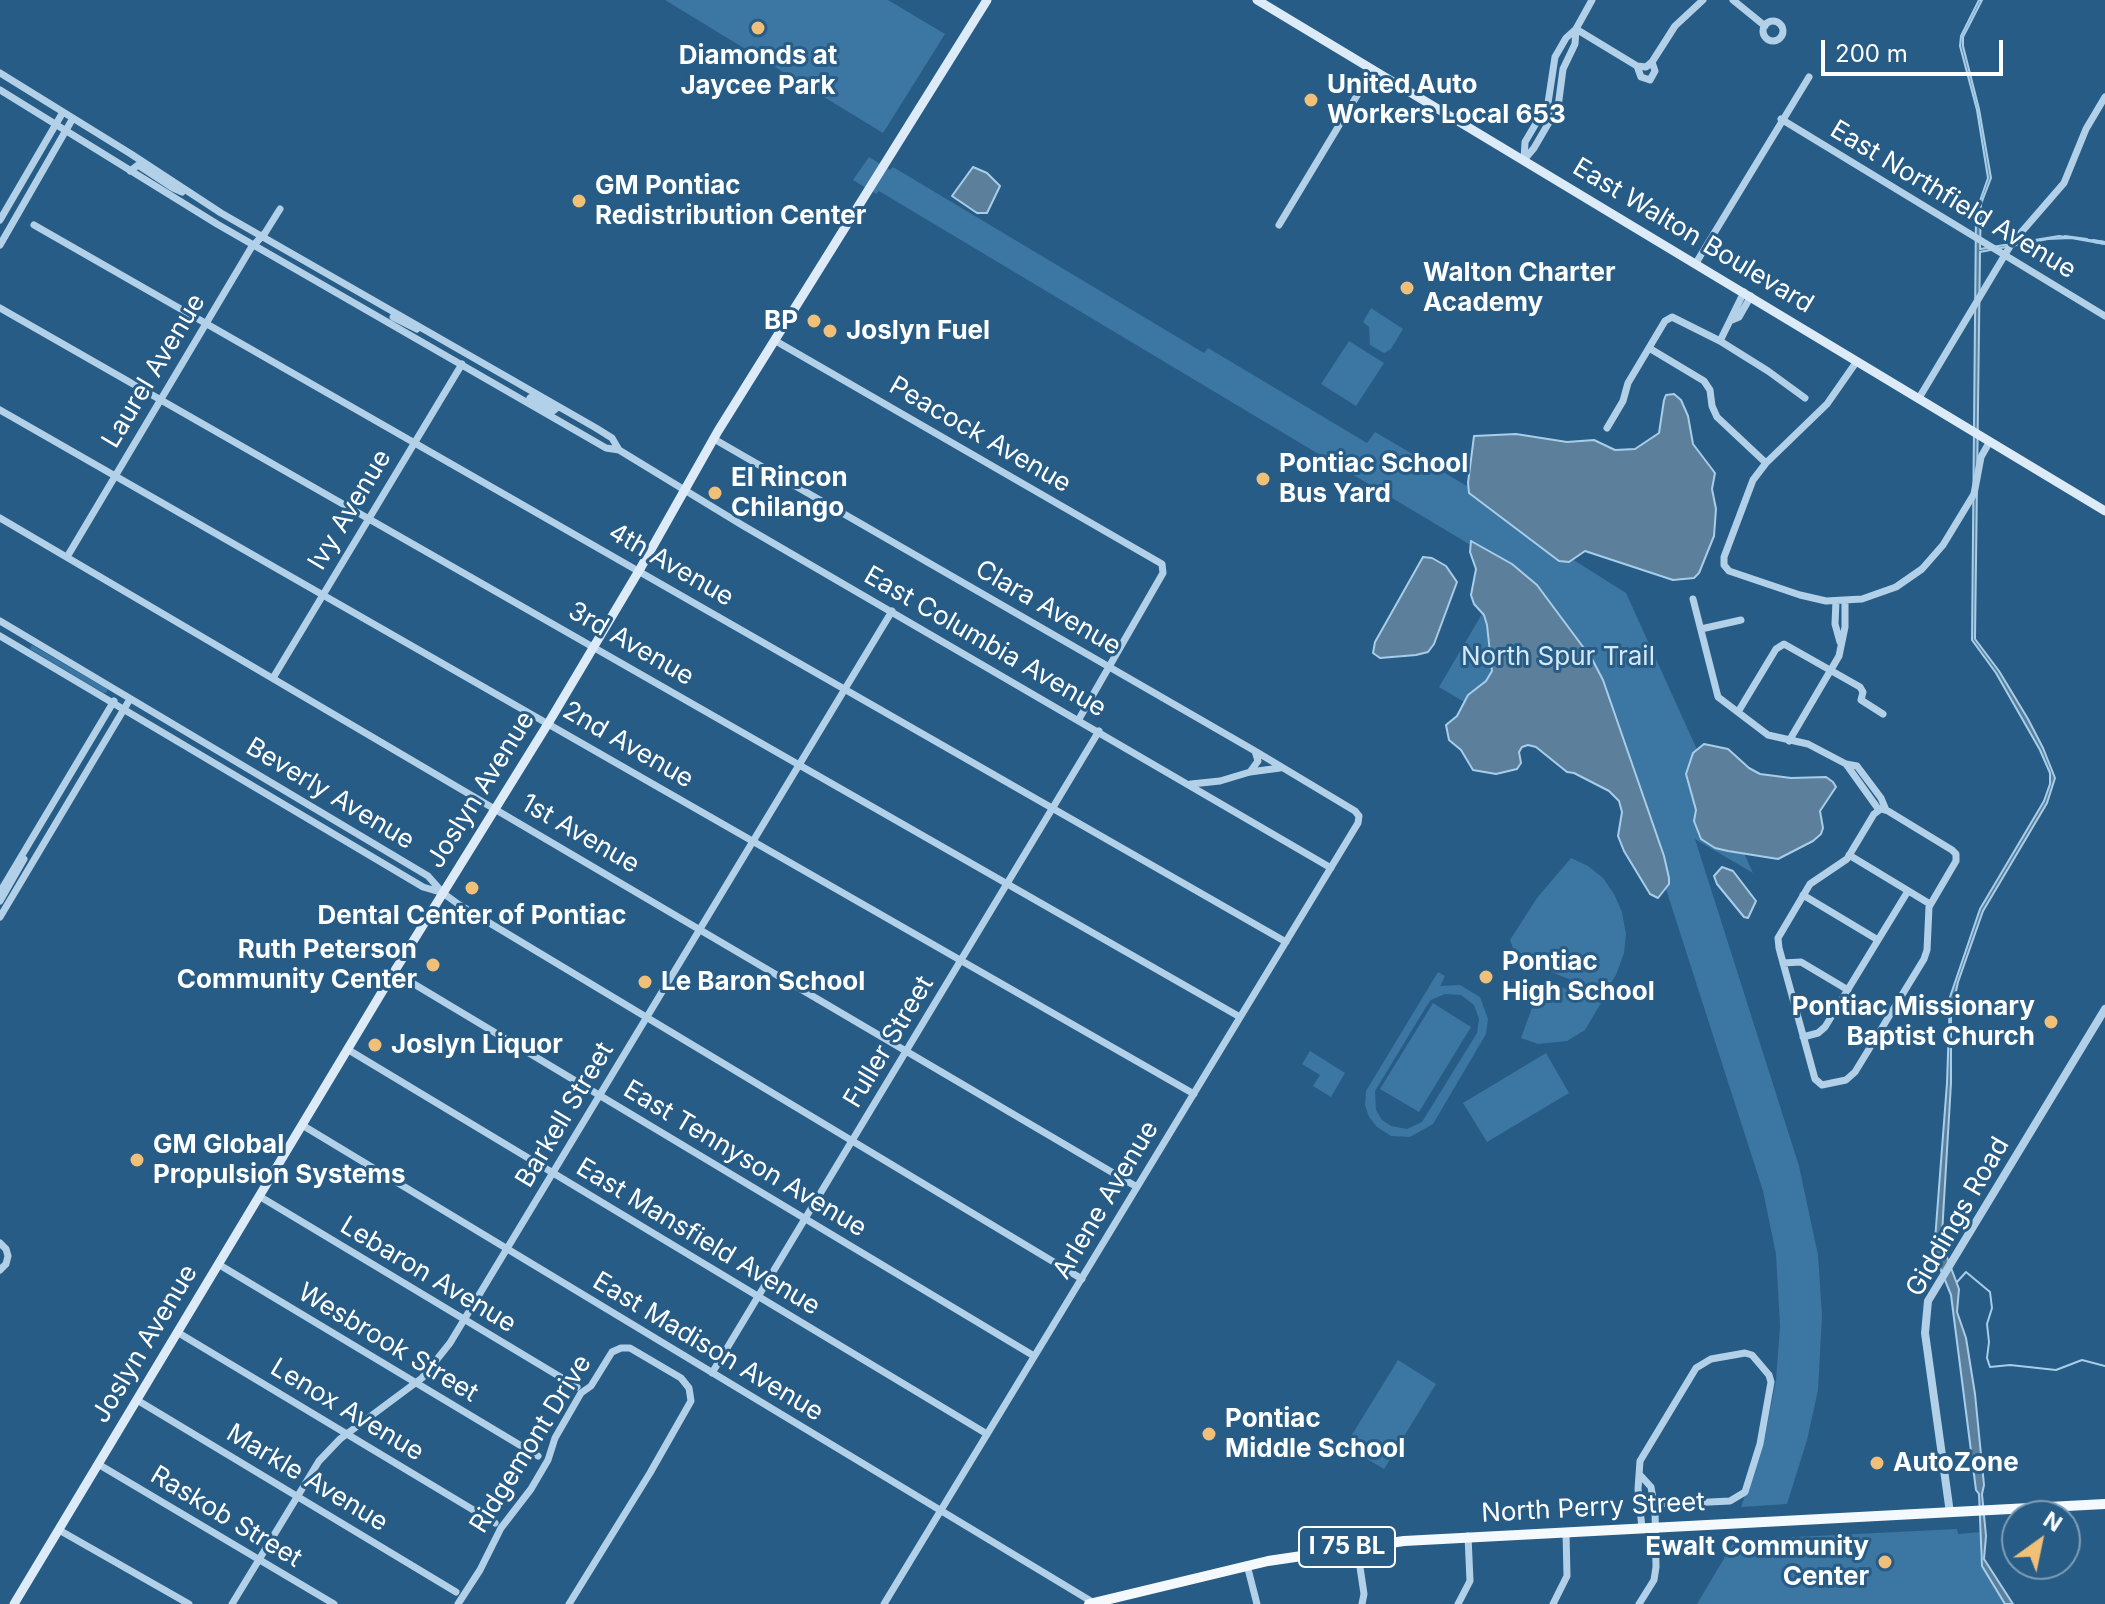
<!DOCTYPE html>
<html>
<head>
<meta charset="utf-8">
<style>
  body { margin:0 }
  #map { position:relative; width:2105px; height:1604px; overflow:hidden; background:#275c86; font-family:Inter,sans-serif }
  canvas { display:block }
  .north { position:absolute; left:2001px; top:1500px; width:80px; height:80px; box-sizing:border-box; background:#275c86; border:2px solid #7d9db6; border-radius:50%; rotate:33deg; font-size:22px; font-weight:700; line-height:32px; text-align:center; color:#fff }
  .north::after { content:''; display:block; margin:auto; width:28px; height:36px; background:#f0bf78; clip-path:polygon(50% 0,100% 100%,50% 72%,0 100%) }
  .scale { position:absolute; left:1821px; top:40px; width:182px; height:36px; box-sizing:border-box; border:4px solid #fff; border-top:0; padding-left:10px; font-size:24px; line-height:28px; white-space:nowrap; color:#fff; -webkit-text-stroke:6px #275c86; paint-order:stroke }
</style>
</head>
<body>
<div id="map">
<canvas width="2105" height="1604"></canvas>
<div class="north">N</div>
<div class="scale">200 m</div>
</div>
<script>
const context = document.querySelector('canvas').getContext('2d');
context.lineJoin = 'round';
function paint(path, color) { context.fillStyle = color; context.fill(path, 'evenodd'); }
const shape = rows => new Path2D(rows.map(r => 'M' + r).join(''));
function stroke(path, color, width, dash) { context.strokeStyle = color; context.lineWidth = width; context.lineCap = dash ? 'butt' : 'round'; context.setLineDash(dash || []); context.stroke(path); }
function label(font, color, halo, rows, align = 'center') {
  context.font = font + ' Inter,sans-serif'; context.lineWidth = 6; context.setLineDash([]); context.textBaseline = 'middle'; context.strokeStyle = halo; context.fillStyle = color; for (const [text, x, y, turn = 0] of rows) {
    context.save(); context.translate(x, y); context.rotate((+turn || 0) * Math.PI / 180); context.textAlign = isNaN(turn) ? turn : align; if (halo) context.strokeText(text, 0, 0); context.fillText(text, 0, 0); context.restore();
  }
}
const green = shape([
  [665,0,888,0,945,34,883,133],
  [869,157,890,170,893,167,1204,353,1208,348,1367,443,1375,432,1535,526,1531,533,1626,593,1753,873,1695,839,1799,1166,1818,1255,1822,1316,1818,1390,1807,1440,1787,1504,1741,1507,1765,1436,1776,1380,1780,1326,1776,1254,1763,1191,1639,805,1439,687,1509,568,879,191,876,194,853,180],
  [1371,308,1403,329,1391,349,1384,353,1370,345,1369,327,1363,322],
  [1349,341,1384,363,1356,406,1321,384],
  [32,645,107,689,107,692,104,693,30,649],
  [1571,858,1588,866,1603,878,1614,894,1622,912,1626,934,1624,953,1616,975,1604,993,1551,972,1513,948,1510,940,1537,898],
  [1438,972,1445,976,1440,986,1460,985,1480,997,1488,1019,1486,1034,1433,1124,1410,1137,1391,1136,1377,1127,1369,1117,1365,1105,1366,1091],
  [1445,994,1461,995,1474,1005,1479,1019,1477,1033,1422,1122,1407,1129,1391,1126,1382,1120,1376,1110,1375,1091,1426,1007,1431,1000],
  [1549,982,1601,1003,1585,1030,1567,1041,1538,1044,1521,1038,1540,986],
  [1433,1003,1471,1027,1419,1112,1380,1089],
  [1310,1051,1345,1073,1331,1097,1313,1086,1320,1075,1302,1064],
  [1546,1053,1569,1093,1487,1142,1463,1103],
  [1398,1360,1436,1384,1384,1469,1345,1446],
  [1957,1529,1958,1534,1981,1532,1980,1557,2005,1604,1697,1604,1735,1540]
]);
const water = shape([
  [1979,0,1982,0,1963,37,1963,46,1979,109,1991,178,1981,204,1980,249,2059,236,2105,242,2105,244,2071,238,2048,239,1980,252,1975,639,1999,671,2028,719,2043,748,2055,778,2047,803,1983,911,1958,982,1951,1014,1951,1083,1942,1234,1945,1252,1959,1289,1957,1312,1966,1338,1975,1394,1984,1485,1982,1494,1986,1536,1984,1559,2013,1604,2005,1604,1982,1566,1979,1494,1976,1490,1951,1295,1934,1253,1947,1083,1950,997,1980,909,2044,801,2050,784,2050,773,2040,750,1996,673,1972,640,1976,212,1988,178,1977,110,1960,46,1961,36,1979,0],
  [973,167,987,173,1000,186,987,213,977,213,952,196,973,167],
  [1674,394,1681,400,1688,416,1693,444,1715,473,1712,489,1716,509,1714,536,1699,573,1694,578,1673,580,1585,551,1569,562,1559,561,1469,493,1468,483,1474,436,1516,434,1567,442,1594,440,1615,450,1635,449,1659,433,1664,400,1666,395,1674,394],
  [1471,541,1512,564,1537,585,1592,659,1603,680,1664,856,1669,878,1669,884,1658,898,1650,894,1624,851,1618,836,1622,812,1619,801,1609,791,1574,773,1567,772,1536,747,1528,745,1522,747,1519,752,1521,763,1517,769,1496,774,1473,770,1461,750,1449,740,1446,725,1457,716,1468,695,1486,681,1492,671,1487,625,1484,615,1474,604,1471,595,1476,569,1470,552,1471,541],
  [1423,557,1432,558,1446,566,1457,582,1434,644,1428,652,1416,655,1380,658,1373,653,1375,642,1423,557],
  [1704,744,1728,749,1749,768,1760,774,1791,778,1826,777,1833,782,1836,787,1820,811,1823,828,1821,834,1813,841,1778,859,1728,851,1715,848,1701,839,1694,821,1696,810,1686,774,1693,753,1704,744],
  [1722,867,1733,871,1756,901,1748,918,1744,917,1717,884,1714,876,1722,867]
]);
const stream = shape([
  [2065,236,2087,239],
  [2093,240,2105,242],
  [2094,242,2105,244],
  [1957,1282,1966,1272,1990,1292,1992,1308,1987,1324,1989,1342,1987,1358,1990,1367,2010,1365,2056,1370,2082,1360,2105,1366]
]);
const minor = shape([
  [1733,0,1765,26],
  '1763 31a10 10 0 1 1 20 0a10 10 0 1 1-20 0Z',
  [1576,29,1637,66,1646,67,1652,62,1675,26,1703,0],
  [1637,66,1641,77,1650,80,1655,71,1652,62],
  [0,73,131,154,221,213,596,428,612,438,619,450],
  [0,90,217,224,606,448,619,450,742,525,1331,868],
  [1781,119,2105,316],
  [1524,160,1525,142,1548,103,1555,57,1566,38,1576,29,1592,0],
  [1524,160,1534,148,1558,107,1563,69,1575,44,1576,29],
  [130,171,138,165,173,188,182,192],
  [0,220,63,112],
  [34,225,1286,942],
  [1279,225,1373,69],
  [0,245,73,118],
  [1696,263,1809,77],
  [0,308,1240,1017],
  [393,317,417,329],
  [1732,320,1739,317,1751,296],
  [774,340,1162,564,1163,573,1079,719],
  [1720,341,1744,292],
  [1649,348,1704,381,1710,390,1712,406,1717,417,1766,463],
  [1857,361,1827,404,1766,463,1753,480,1724,557,1724,565,1729,571,1800,595,1826,601,1862,599,1896,587,1922,569,1943,545,1974,494,1981,457,1990,441],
  [530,398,553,411,558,407],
  [1919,398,2012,243,2064,183,2086,129,2105,97],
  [0,410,1194,1094],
  [1607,428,1623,401,1628,383,1665,321,1672,317,1720,341,1768,371,1805,398],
  [714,439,1255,751,1355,811,1359,816,1358,823,884,1604],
  [0,518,1137,1187],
  [67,557,251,248,265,233,280,209],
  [1693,599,1718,697,1768,735,1808,744,1846,764,1857,766,1881,798,1886,810],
  [1836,601,1835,624,1840,642],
  [0,621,428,876,443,893,458,904,1082,1279],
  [1701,629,1741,620],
  [0,636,423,887,440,892],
  [273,678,462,364],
  [1738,712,1776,649,1784,644,1860,687,1863,692,1861,700,1883,714],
  [1789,741,1839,656,1845,627,1845,601],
  [1846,764,1879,810],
  [1250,772,1258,761,1255,751],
  [1191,784,1220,781,1250,772,1280,768],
  [1881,809,1888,811,1952,850,1956,854,1956,861,1929,907,1927,950,1924,959,1855,1072,1846,1080,1822,1085,1815,1079,1779,948,1778,938,1810,884,1847,859,1874,814,1881,809],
  [1849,855,1930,904],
  [0,892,114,701],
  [1803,895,1878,940],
  [0,901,24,859],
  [0,917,130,699],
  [1783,963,1801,962,1848,990],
  [394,972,1034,1356],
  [1803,1037,1818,1033,1825,1027,1908,891],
  [347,1049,987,1434],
  [302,1125,1094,1603],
  [259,1196,577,1387],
  [0,1243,6,1249,8,1256,6,1264,0,1270],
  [218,1264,538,1456],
  [177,1332,495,1523],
  [712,1373,1099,731],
  [137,1400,456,1592],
  [98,1464,334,1604],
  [1642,1528,1638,1489,1640,1461,1696,1368,1711,1359,1745,1353,1752,1355,1769,1375,1771,1382,1760,1444,1745,1492,1730,1501,1669,1504,1654,1502],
  [59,1530,189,1604],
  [1357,1547,1364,1594,1362,1604],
  [1247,1565,1257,1604],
  [232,1604,319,1461,340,1439,422,1378,450,1343,892,611],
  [458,1604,480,1570,501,1528,531,1489,548,1460,555,1438,581,1393,591,1386,612,1352,621,1348,630,1348,681,1378,689,1388,691,1401,650,1473,569,1604],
  [1458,1604,1470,1581,1468,1536],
  [1553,1604,1567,1576,1566,1532],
  [1639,1604,1654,1580,1656,1567,1655,1510,1651,1487,1641,1476]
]);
const tertiary = shape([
  [1950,1513,1925,1333,1928,1301,2105,1009]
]);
const secondary = shape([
  [1257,0,2105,511],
  [14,1604,394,972,549,722,640,569,718,431,987,0]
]);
const primary = shape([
  [1089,1604,1268,1561,1404,1541,2105,1504]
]);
const markers = [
  [758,28,8,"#f0bf78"],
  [1311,100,8,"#f0bf78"],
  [579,201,8,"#f0bf78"],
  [1407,288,8,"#f0bf78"],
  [814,321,8,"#f0bf78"],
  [830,331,8,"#f0bf78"],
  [1263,479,8,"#f0bf78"],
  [715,493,8,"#f0bf78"],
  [472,888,8,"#f0bf78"],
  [433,965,8,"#f0bf78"],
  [1486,977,8,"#f0bf78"],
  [645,982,8,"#f0bf78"],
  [2051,1022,8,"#f0bf78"],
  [375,1045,8,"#f0bf78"],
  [137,1160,8,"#f0bf78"],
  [1209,1434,8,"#f0bf78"],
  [1877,1463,8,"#f0bf78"],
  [1885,1562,8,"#f0bf78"]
];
const shields = [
  [1347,1547,96]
];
const shieldNames = [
  ["I 75 BL",1347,1547]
];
const poiNames = [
  ["Diamonds at",758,56,"center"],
  ["Jaycee Park",758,86,"center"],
  ["United Auto",1327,85],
  ["Workers Local 653",1327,115],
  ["GM Pontiac",595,186],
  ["Redistribution Center",595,216],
  ["Walton Charter",1423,273],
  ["Academy",1423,303],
  ["BP",798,321,"right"],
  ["Joslyn Fuel",846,331],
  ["Pontiac School",1279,464],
  ["Bus Yard",1279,494],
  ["El Rincon",731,478],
  ["Chilango",731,508],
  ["Dental Center of Pontiac",472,916,"center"],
  ["Ruth Peterson",417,950,"right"],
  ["Community Center",417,980,"right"],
  ["Pontiac",1502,962],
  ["High School",1502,992],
  ["Le Baron School",661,982],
  ["Pontiac Missionary",2035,1007,"right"],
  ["Baptist Church",2035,1037,"right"],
  ["Joslyn Liquor",391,1045],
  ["GM Global",153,1145],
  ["Propulsion Systems",153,1175],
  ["Pontiac",1225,1419],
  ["Middle School",1225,1449],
  ["AutoZone",1893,1463],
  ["Ewalt Community",1869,1547,"right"],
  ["Center",1869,1577,"right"]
];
const streetNames = [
  ["East Northfield Avenue",1953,200,31],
  ["East Walton Boulevard",1693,236,31],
  ["Laurel Avenue",154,371,-59],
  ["Peacock Avenue",980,435,30],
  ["Ivy Avenue",350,510,-59],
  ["4th Avenue",671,565,30],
  ["Clara Avenue",1048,608,30],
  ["East Columbia Avenue",985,642,30],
  ["3rd Avenue",631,644,30],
  ["2nd Avenue",628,745,30],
  ["Joslyn Avenue",481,790,-58],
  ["Beverly Avenue",330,794,31],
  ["1st Avenue",580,834,30],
  ["Fuller Street",889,1042,-59],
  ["Barkell Street",565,1115,-59],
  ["East Tennyson Avenue",745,1159,31],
  ["Arlene Avenue",1106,1200,-59],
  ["Giddings Road",1958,1217,-60],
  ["East Mansfield Avenue",698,1237,31],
  ["Lebaron Avenue",428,1275,31],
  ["Wesbrook Street",388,1343,31],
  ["Joslyn Avenue",145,1344,-59],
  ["East Madison Avenue",708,1347,31],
  ["Lenox Avenue",347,1410,31],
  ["Ridgemont Drive",531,1444,-58],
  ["Markle Avenue",307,1478,31],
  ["North Perry Street",1593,1508,-3],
  ["Raskob Street",226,1517,31]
];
const parkNames = [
  ["North Spur Trail",1558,657]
];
paint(green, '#3c76a2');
paint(water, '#5c809c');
stroke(water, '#a7cde8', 2);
stroke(stream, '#a7cde8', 2);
stroke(minor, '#b2d1e8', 7);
stroke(tertiary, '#b2d1e8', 8);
stroke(secondary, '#dcebf7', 9);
stroke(primary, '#f4f9fe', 10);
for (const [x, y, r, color] of markers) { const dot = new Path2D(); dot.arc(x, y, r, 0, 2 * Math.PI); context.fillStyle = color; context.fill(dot); stroke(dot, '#275c86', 3); }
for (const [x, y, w] of shields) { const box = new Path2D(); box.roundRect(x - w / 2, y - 20, w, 40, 6); context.fillStyle = '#275c86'; context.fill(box); stroke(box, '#fff', 2); }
label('bold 24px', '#fff', null, shieldNames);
label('bold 26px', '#fff', '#275c86', poiNames, 'left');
label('26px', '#fff', '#275c86', streetNames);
label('26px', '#d6e8f6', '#275c86', parkNames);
</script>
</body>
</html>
